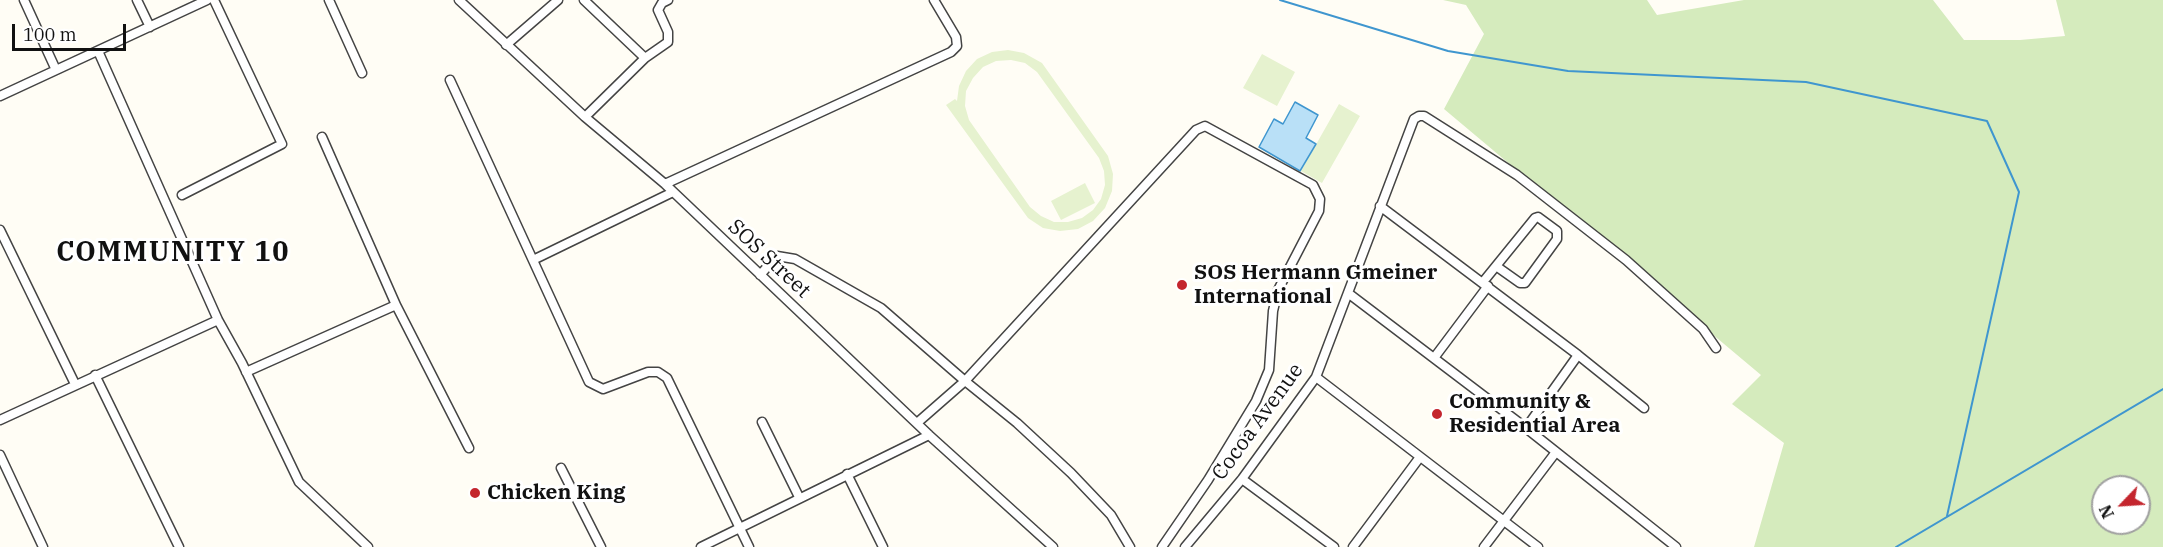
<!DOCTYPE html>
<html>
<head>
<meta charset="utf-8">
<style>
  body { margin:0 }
  #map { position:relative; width:2163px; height:547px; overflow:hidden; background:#fffdf5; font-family:"IBM Plex Serif",serif }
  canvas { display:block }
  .north { position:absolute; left:2091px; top:475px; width:60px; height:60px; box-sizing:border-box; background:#fff; border:2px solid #a0a0a0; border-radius:50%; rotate:245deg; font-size:16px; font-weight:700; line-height:24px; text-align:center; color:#111 }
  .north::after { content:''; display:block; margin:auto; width:21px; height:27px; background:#c4262e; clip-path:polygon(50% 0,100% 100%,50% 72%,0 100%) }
  .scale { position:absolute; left:12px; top:24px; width:114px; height:27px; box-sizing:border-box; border:3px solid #111; border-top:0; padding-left:8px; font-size:18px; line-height:21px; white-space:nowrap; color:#111; -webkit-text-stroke:4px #fff; paint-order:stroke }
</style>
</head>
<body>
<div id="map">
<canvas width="2163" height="547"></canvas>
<div class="north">N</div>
<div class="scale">100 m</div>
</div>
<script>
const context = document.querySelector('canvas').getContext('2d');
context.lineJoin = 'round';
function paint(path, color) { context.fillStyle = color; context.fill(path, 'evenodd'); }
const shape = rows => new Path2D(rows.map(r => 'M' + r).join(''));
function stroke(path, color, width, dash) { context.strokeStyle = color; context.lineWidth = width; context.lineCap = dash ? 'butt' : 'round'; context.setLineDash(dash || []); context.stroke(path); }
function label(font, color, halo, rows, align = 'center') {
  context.font = font + ' "IBM Plex Serif",serif'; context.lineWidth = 6; context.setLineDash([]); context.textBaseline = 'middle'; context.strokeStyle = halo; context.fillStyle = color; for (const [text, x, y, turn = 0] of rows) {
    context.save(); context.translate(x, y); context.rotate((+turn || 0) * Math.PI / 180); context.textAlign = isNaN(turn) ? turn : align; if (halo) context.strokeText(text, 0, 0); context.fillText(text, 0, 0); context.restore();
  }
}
const green = shape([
  [1443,0,1647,0,1657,15,1744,0,1933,0,1964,40,2020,40,2065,36,2056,0,2163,0,2163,547,1754,547,1784,443,1732,404,1761,375,1444,109,1484,34,1466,5],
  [2103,487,2139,487,2139,523,2103,523]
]);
const pitch = shape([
  [1008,50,1024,53,1042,63,1108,156,1113,174,1112,191,1105,208,1093,221,1078,229,1060,231,1043,228,1028,218,946,105,955,99,957,101,959,86,966,71,977,59,992,52],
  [1011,60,1025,63,1037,72,1099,158,1104,171,1105,185,1101,199,1093,210,1082,218,1068,222,1054,222,1041,216,1030,207,969,120,965,106,966,91,973,78,983,67,996,61],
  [1262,54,1295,72,1277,106,1243,88],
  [1339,104,1360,116,1322,183,1301,171],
  [1085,183,1095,203,1061,220,1051,201]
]);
const water = shape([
  [1295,102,1318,115,1306,138,1316,144,1300,171,1259,147,1274,119,1283,124,1295,102]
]);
const stream = shape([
  [1280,0,1448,51,1568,71,1806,82,1987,121,2019,192,1947,516],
  [1896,547,2163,389]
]);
const street = shape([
  [24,0,56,70],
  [137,0,150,27],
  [329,0,362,73],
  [459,0,585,117,665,184,929,435,1053,547],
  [584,0,645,58],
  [506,45,558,0],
  [98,51,218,320,242,363,299,482,368,547],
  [450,80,589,382,603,389,648,372,658,372,667,378,749,547],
  [0,96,207,0],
  [585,117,645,58,668,42,668,32,658,10,662,3,668,0],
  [665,184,951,52,957,46,956,37,934,0],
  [182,195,282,144,214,0],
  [1380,206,1578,355,1644,408],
  [0,230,75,384],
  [533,260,673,192],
  [760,275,777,256,795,259,881,308,965,381,917,423],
  [1483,282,1535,218,1538,217,1557,231,1557,239,1525,283,1520,283,1496,266],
  [1348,293,1526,428,1676,547],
  [396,305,469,448],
  [1434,358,1488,286],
  [246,372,396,305,322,137],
  [95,375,179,547],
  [1316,377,1538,547],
  [0,420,218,320],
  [762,422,799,497],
  [1526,428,1578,355],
  [0,455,43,547],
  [561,468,601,547],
  [847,474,883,547],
  [1242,479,1334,547],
  [701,547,929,435],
  [1130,547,1111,515,1071,473,1017,423,965,381,1196,130,1205,126,1313,185,1320,199,1319,211,1278,290,1273,311,1269,370,1256,401,1208,480,1162,547],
  [1185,547,1242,479,1316,377,1414,119,1419,116,1424,116,1517,175,1626,260,1703,329,1716,348],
  [1353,547,1420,457],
  [1484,547,1556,452]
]);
const markers = [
  [1182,285,6,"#c4262e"],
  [1437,414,6,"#c4262e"],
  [475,493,6,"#c4262e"]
];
const streetNames = [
  ["SOS Street",769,259,43],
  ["Cocoa Avenue",1258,422,-54]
];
const poiNames = [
  ["SOS Hermann Gmeiner",1194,273],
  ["International",1194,297],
  ["Community &",1449,402],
  ["Residential Area",1449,426],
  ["Chicken King",487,493]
];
const districtNames = [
  ["COMMUNITY 10",173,253]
];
paint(green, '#d5ebbd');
paint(pitch, '#e6f2cf');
paint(water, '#b9e0f7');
stroke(water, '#3f96cf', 1.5);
stroke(stream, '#3f96cf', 2);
stroke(street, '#444', 11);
stroke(street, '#fff', 8);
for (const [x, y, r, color] of markers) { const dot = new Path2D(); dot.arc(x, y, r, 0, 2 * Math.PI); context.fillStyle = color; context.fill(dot); stroke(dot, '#fff', 2); }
label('21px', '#111', '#fff', streetNames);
label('bold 21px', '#111', '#fff', poiNames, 'left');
context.letterSpacing = '1.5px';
label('bold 27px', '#111', '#fff', districtNames);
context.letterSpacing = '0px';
</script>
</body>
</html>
